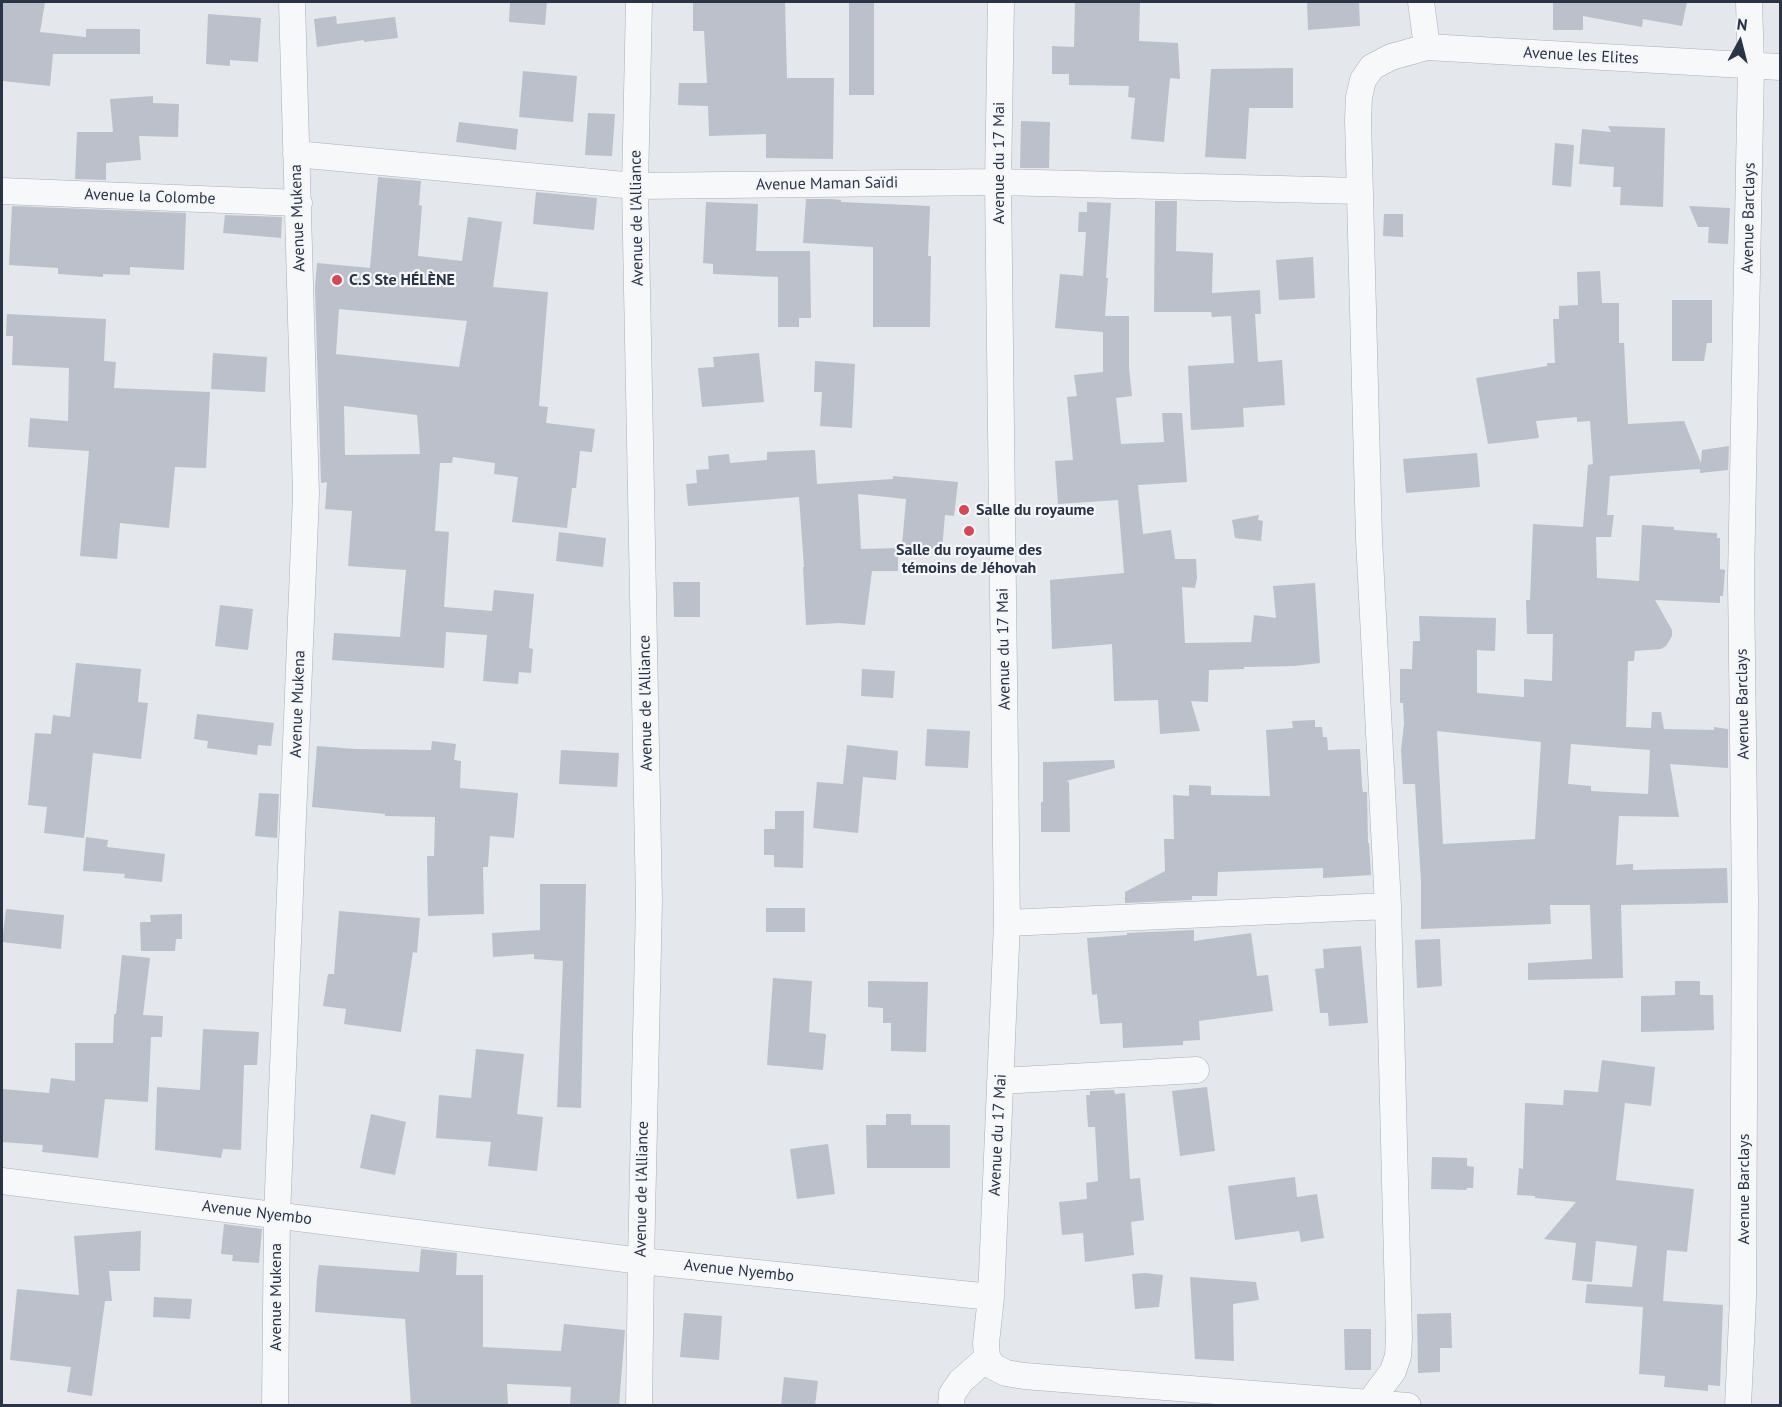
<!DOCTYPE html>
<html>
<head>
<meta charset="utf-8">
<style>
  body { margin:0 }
  #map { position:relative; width:1782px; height:1407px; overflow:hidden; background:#e4e7ec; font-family:"PT Sans",sans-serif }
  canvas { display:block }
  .frame { position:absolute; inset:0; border:3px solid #2b3445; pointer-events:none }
  .north { position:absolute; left:1710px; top:12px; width:60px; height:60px; -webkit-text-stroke:4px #f4f6f9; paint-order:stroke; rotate:7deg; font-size:16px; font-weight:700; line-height:24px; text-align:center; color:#2b3445 }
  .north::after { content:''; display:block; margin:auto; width:21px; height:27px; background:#2b3445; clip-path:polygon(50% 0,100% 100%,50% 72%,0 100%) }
</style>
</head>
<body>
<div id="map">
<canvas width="1782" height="1407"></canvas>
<div class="frame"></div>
<div class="north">N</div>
</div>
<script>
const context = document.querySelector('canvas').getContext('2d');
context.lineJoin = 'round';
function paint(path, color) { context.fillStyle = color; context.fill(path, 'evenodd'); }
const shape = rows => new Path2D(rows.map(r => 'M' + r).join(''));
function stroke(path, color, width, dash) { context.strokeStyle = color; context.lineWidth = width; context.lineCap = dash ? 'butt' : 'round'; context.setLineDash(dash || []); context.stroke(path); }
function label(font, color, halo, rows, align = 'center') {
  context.font = font + ' "PT Sans",sans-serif'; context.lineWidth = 4.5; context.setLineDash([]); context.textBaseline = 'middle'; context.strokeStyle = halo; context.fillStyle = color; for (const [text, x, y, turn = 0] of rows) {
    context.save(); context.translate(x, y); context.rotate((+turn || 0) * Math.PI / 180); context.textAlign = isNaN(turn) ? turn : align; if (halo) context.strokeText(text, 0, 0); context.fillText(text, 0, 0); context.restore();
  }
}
const building = shape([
  [2,2,45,2,40,32,86,37,86,29,140,29,140,54,53,54,50,86,2,81],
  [510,2,547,2,545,25,509,22],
  [693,2,785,2,787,78,834,78,833,159,766,158,766,134,709,136,708,106,678,105,679,83,707,83,704,31,693,31],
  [849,2,874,2,874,95,849,95],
  [1075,2,1140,2,1139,41,1178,43,1180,79,1170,78,1164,142,1131,139,1135,98,1128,97,1129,86,1069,85,1069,74,1052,74,1052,46,1074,47],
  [1307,2,1359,2,1360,26,1308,30],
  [1553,2,1687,2,1682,26,1643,19,1642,27,1583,16,1583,30,1553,30],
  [208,14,261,18,258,62,230,60,230,66,206,64],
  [336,16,337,24,395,17,398,38,364,42,364,40,317,47,314,19],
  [1293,68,1293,108,1249,108,1246,159,1205,157,1211,69],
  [523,71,577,76,573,122,519,117],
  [153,96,153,103,179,104,178,137,139,136,141,160,106,163,106,180,75,179,77,132,113,132,110,99],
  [588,113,615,114,612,156,585,155],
  [1021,121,1050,122,1049,168,1020,168],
  [459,122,518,129,516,150,456,142],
  [1608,126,1665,128,1663,207,1620,205,1621,187,1613,187,1614,167,1579,164,1582,129,1611,132],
  [1555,143,1574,145,1571,187,1552,185],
  [378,177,421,181,419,205,422,206,418,256,462,261,468,217,502,222,493,287,548,292,539,406,548,407,546,423,595,429,592,452,580,451,576,488,572,488,567,528,512,522,518,477,494,474,495,463,453,457,452,463,440,463,435,531,449,532,444,607,492,611,494,590,534,594,529,648,533,649,531,673,519,672,518,684,483,681,487,635,446,632,444,668,332,660,334,633,400,637,406,570,348,566,352,511,325,509,327,482,321,483,315,288,317,263,370,268],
  [339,309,467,321,459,367,336,354],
  [344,406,417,415,420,454,345,455],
  [536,192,597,198,594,230,533,224],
  [806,199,832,199,841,200,841,202,930,206,928,256,931,256,930,327,873,327,873,247,803,243],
  [1155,201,1177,201,1176,251,1213,253,1212,293,1260,290,1261,314,1255,314,1258,362,1282,360,1285,405,1243,408,1244,427,1191,430,1188,366,1234,363,1231,316,1212,317,1211,312,1154,312],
  [706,202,758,204,756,251,810,251,811,318,799,318,799,327,778,327,778,277,713,274,713,264,703,263],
  [1087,202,1111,203,1106,278,1108,278,1105,316,1129,316,1129,368,1132,396,1116,398,1121,444,1164,442,1162,413,1182,413,1187,482,1138,485,1143,534,1171,530,1175,559,1196,559,1197,578,1195,588,1182,587,1185,643,1251,642,1254,615,1276,618,1273,586,1315,583,1320,663,1295,666,1244,667,1244,669,1209,670,1208,702,1191,701,1200,731,1160,734,1158,700,1114,701,1112,644,1052,649,1050,580,1124,573,1118,500,1058,504,1055,461,1073,460,1067,397,1077,396,1074,375,1103,372,1103,332,1055,328,1060,274,1083,276,1086,232,1078,232,1079,212,1087,212],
  [12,206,186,213,184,270,130,267,130,275,103,274,103,277,58,274,58,268,9,265],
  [1689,206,1730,208,1728,244,1708,243,1709,227,1698,227],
  [1384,214,1403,214,1403,237,1383,236],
  [225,215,282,217,281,238,223,233],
  [1313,257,1315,298,1279,300,1276,260],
  [1600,271,1602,303,1619,303,1619,343,1624,343,1628,424,1684,421,1701,463,1702,450,1729,446,1728,470,1700,473,1700,469,1610,476,1607,515,1614,515,1611,537,1596,537,1597,578,1639,581,1642,525,1674,527,1674,530,1717,533,1717,538,1720,538,1720,569,1725,570,1723,596,1720,596,1720,603,1655,600,1672,630,1672,636,1666,646,1661,649,1635,651,1634,661,1628,661,1626,727,1651,728,1652,712,1661,712,1664,729,1714,730,1714,727,1728,729,1728,768,1670,764,1679,817,1619,816,1616,865,1633,864,1633,870,1727,868,1728,903,1621,905,1623,978,1528,980,1528,963,1592,959,1590,905,1550,905,1551,924,1421,929,1421,881,1415,784,1403,784,1401,750,1404,724,1403,703,1400,703,1400,669,1412,669,1413,641,1420,641,1419,616,1496,618,1495,651,1477,650,1477,693,1524,697,1524,679,1552,681,1553,634,1527,634,1526,600,1530,600,1533,524,1583,527,1588,465,1593,464,1590,421,1577,422,1577,417,1536,421,1539,438,1488,444,1476,378,1547,366,1547,363,1555,363,1553,319,1559,319,1559,306,1578,305,1577,272],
  [1437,731,1541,742,1535,839,1443,844],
  [1571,744,1650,750,1648,794,1591,791,1591,786,1568,784],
  [1672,300,1712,300,1712,343,1707,343,1704,361,1672,361],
  [7,314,106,319,104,361,116,362,114,388,210,392,206,468,175,467,169,528,120,523,117,559,80,556,89,451,28,447,30,418,68,421,69,368,12,365,13,336,6,336],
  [213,353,267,357,265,392,211,389],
  [759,353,764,402,702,407,698,368,714,367,713,357],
  [815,361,855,364,852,428,820,426,822,392,814,392],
  [815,450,817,484,893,479,893,476,958,482,954,516,945,515,942,550,902,546,906,499,858,494,861,549,898,548,898,571,872,571,865,625,839,623,806,625,803,567,804,567,799,497,688,506,686,484,697,483,696,470,709,469,708,456,729,454,730,463,767,460,767,452],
  [1477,453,1480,487,1406,493,1403,459],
  [1259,515,1258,520,1263,521,1261,541,1235,538,1232,520],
  [559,532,606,538,603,567,556,561],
  [673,582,700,582,700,617,674,617],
  [220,605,253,609,248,650,215,646],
  [76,663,141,669,138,702,148,703,141,759,93,753,84,838,44,833,47,807,28,805,35,733,51,734,53,715,70,717],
  [862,669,895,671,893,698,861,696],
  [197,714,274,723,271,746,258,745,257,755,207,748,208,741,194,739],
  [1315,720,1315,727,1322,727,1323,737,1327,737,1328,750,1360,749,1362,786,1363,792,1367,792,1368,843,1369,843,1371,875,1323,878,1323,868,1218,872,1217,896,1192,896,1192,900,1125,903,1125,892,1165,871,1164,839,1174,839,1173,795,1189,796,1189,785,1211,786,1211,795,1270,796,1266,730,1293,728,1292,721],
  [927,729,970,731,968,768,925,766],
  [432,741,456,744,454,760,461,761,460,788,518,793,514,838,490,836,488,867,483,867,484,914,428,916,427,856,434,856,435,817,385,816,385,814,312,807,317,746,356,749,431,750],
  [847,745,898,751,896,780,863,777,858,833,813,828,817,782,843,784],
  [561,750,619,753,617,787,559,784],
  [1114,760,1115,768,1066,781,1069,782,1070,832,1041,832,1041,802,1043,802,1043,762],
  [259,793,279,794,277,838,255,836],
  [775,811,804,811,803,868,774,867,774,855,764,855,764,829,775,829],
  [86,837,108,840,107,847,165,854,162,882,124,878,125,874,83,871],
  [540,884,586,884,581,1108,557,1107,563,961,534,959,534,954,493,957,492,933,540,930],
  [766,908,805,908,805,932,766,932],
  [6,909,64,915,61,949,2,942],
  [339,911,420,918,417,953,413,952,401,1032,344,1024,346,1009,323,1006,328,974,334,974],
  [182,914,182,939,176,939,175,951,141,951,140,922,151,922,150,915],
  [1194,930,1194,941,1251,933,1257,976,1268,975,1273,1011,1199,1021,1200,1040,1183,1041,1183,1045,1123,1048,1122,1023,1100,1024,1097,994,1092,995,1087,938,1127,935,1127,933],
  [1440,939,1442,986,1417,988,1415,940],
  [1361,946,1368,1023,1329,1026,1328,1013,1320,1013,1315,969,1324,968,1323,949],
  [122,955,150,958,143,1015,163,1016,162,1037,151,1037,148,1102,105,1099,98,1158,42,1152,43,1145,2,1142,2,1089,49,1093,51,1078,75,1081,75,1043,113,1043,114,1014,116,1014],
  [773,978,812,981,809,1032,826,1034,823,1070,767,1065],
  [868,981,928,982,926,1052,891,1051,891,1023,883,1023,883,1008,868,1007],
  [1675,981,1700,981,1700,995,1713,995,1714,1030,1641,1032,1641,996,1675,995],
  [203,1029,259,1032,257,1065,244,1065,241,1150,223,1149,221,1158,155,1150,157,1087,200,1090],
  [476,1049,524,1054,517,1114,543,1117,537,1171,488,1166,491,1142,436,1138,439,1095,471,1098],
  [1602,1060,1655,1067,1651,1106,1625,1103,1616,1180,1694,1189,1687,1252,1667,1250,1663,1301,1723,1305,1720,1386,1708,1385,1708,1391,1664,1387,1665,1376,1639,1374,1643,1307,1585,1303,1587,1284,1632,1287,1637,1246,1596,1241,1592,1282,1572,1280,1576,1243,1544,1239,1576,1202,1535,1198,1535,1196,1517,1195,1519,1168,1523,1169,1525,1103,1563,1105,1564,1090,1598,1092],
  [1207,1087,1215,1151,1180,1156,1172,1091],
  [1114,1090,1115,1094,1125,1093,1130,1179,1140,1178,1144,1220,1131,1222,1134,1255,1085,1262,1083,1233,1062,1235,1059,1202,1087,1199,1086,1183,1098,1181,1095,1127,1088,1127,1086,1095,1090,1095,1090,1091],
  [371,1114,406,1122,395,1175,360,1168],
  [886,1114,911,1114,911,1125,950,1125,950,1168,867,1168,866,1125,886,1125],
  [828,1144,835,1194,797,1199,790,1149],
  [1432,1157,1467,1158,1467,1166,1474,1167,1473,1188,1467,1188,1466,1190,1431,1189],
  [1295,1177,1297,1197,1317,1194,1324,1238,1301,1242,1299,1231,1235,1240,1228,1186],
  [224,1224,262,1229,259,1263,232,1261,233,1255,221,1254],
  [141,1231,140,1271,109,1271,112,1301,105,1301,92,1396,67,1392,71,1367,10,1360,17,1289,79,1295,74,1236],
  [421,1249,457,1253,456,1275,483,1275,483,1347,561,1351,564,1324,625,1330,619,1406,570,1406,571,1387,507,1384,508,1406,411,1406,405,1319,315,1312,317,1278,319,1265,419,1272],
  [1145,1273,1163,1275,1159,1307,1135,1309,1132,1274],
  [1190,1277,1256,1282,1259,1300,1233,1304,1234,1361,1195,1359],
  [154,1297,192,1299,190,1319,153,1317],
  [684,1313,722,1316,719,1360,680,1357],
  [1451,1313,1452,1348,1440,1348,1440,1372,1418,1373,1417,1314],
  [1344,1329,1371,1329,1371,1370,1345,1370],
  [784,1377,818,1381,815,1406,781,1406]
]);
const street = shape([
  [639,2,635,186,649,902,641,1261,639,1406],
  [1001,2,998,182,1007,923,991,1297,986,1343,987,1358,994,1367,1006,1373,1024,1376,1408,1406],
  [1421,2,1427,47,1780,67],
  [296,154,635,186,998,182,1360,191],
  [2,191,299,203],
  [1007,923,1388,906],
  [1000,1081,1196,1070],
  [2,1181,641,1261,991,1297],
  [275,1406,277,1216,306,494,292,2],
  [951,1406,952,1394,961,1381,987,1358],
  [1367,1406,1393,1371,1398,1356,1399,1338,1388,906,1369,539,1358,120,1359,97,1363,80,1372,67,1391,57,1427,47],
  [1738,1406,1743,1298,1745,899,1741,579,1751,66,1749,2]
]);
const markers = [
  [337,280,6,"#d1495b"],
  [964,510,6,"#d1495b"],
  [969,531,6,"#d1495b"]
];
const streetNames = [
  ["Avenue les Elites",1581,56,3],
  ["Avenue du 17 Mai",999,163,-90],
  ["Avenue Maman Saïdi",827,184,-1],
  ["Avenue la Colombe",150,197,2],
  ["Avenue Mukena",298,218,-92],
  ["Avenue de l'Alliance",637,218,-91],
  ["Avenue Barclays",1749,218,-89],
  ["Avenue du 17 Mai",1004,649,-91],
  ["Avenue de l'Alliance",646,703,-91],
  ["Avenue Mukena",298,704,-88],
  ["Avenue Barclays",1743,704,-91],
  ["Avenue du 17 Mai",998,1135,-87],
  ["Avenue de l'Alliance",642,1189,-89],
  ["Avenue Barclays",1744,1189,-90],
  ["Avenue Nyembo",257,1213,7],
  ["Avenue Nyembo",739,1271,6],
  ["Avenue Mukena",276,1297,-90]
];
const poiNames = [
  ["C.S Ste HÉLÈNE",349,280],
  ["Salle du royaume",976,510],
  ["Salle du royaume des",969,550,"center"],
  ["témoins de Jéhovah",969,568,"center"]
];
paint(building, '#bbc0ca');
stroke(street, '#a9aeb7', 27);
stroke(street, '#f7f8fa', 26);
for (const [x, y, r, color] of markers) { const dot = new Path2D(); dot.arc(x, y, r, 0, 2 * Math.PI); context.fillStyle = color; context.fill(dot); stroke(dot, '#f4f6f9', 2); }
label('16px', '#2b3445', '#f4f6f9', streetNames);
label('bold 16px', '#2b3445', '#f4f6f9', poiNames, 'left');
</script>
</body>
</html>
